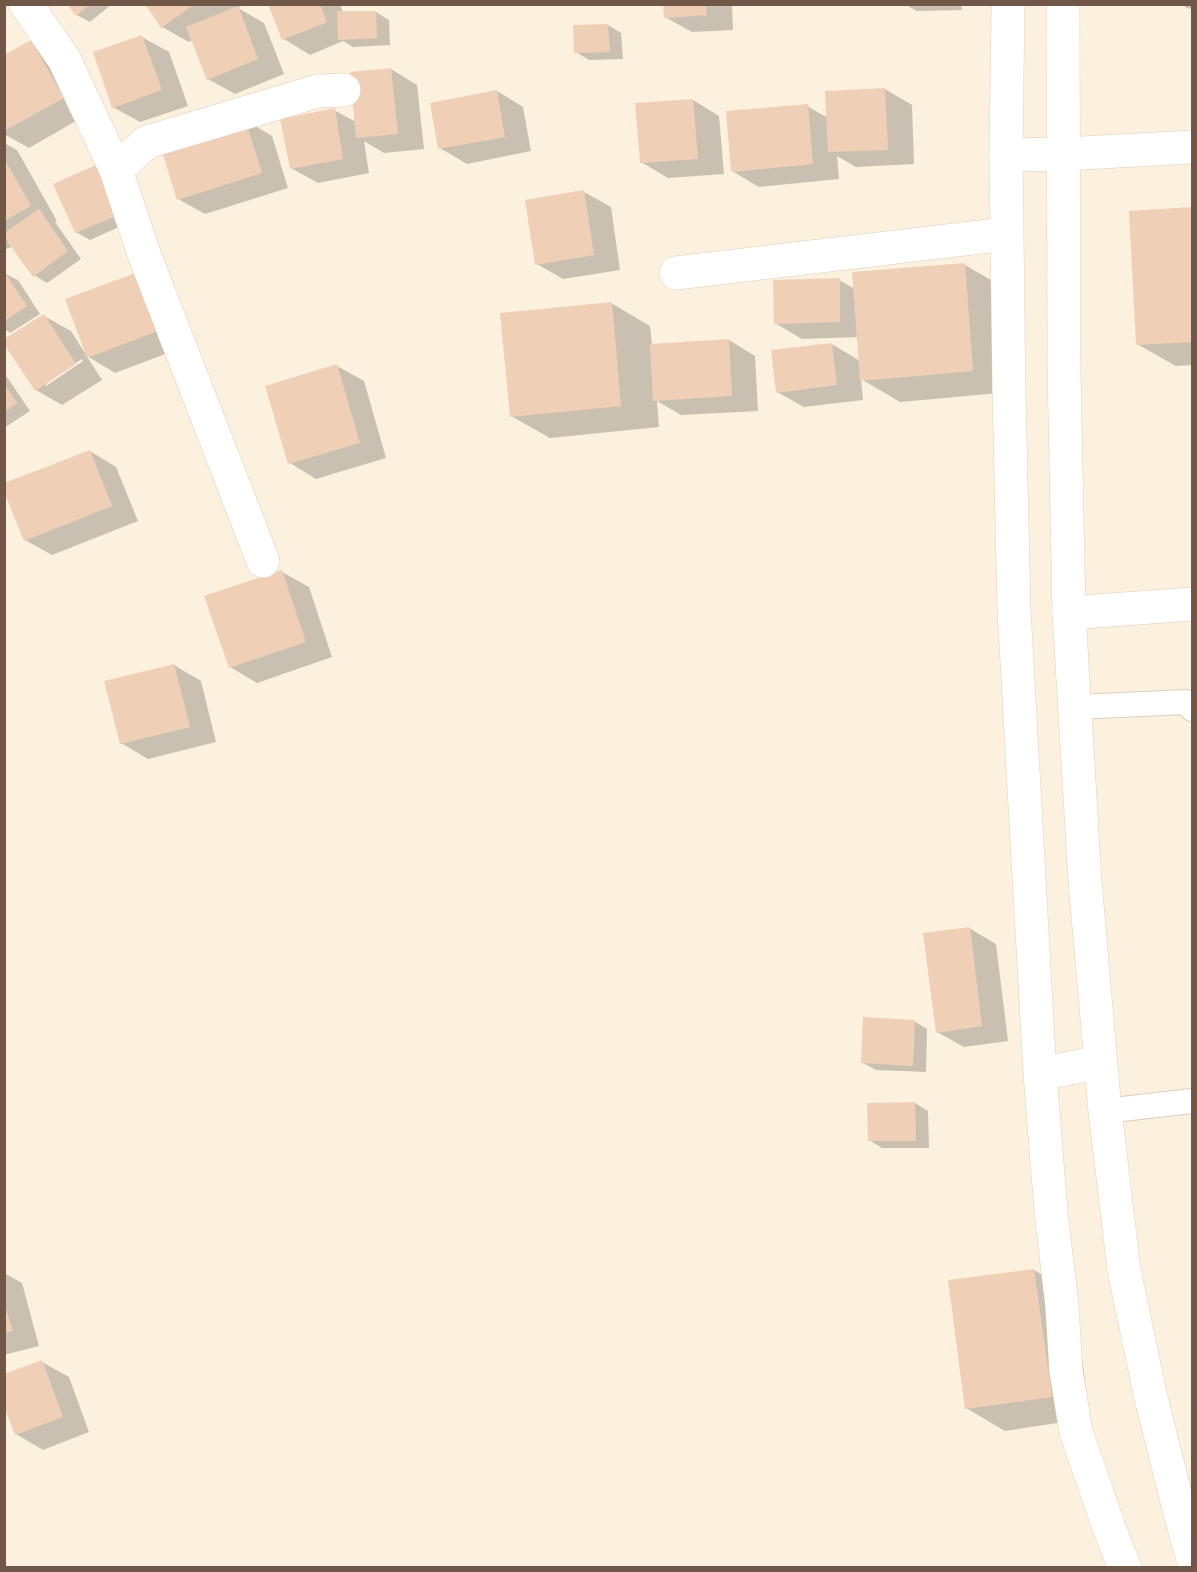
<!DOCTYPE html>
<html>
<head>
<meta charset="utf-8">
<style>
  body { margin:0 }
  #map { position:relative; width:1197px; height:1572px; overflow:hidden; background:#fcf1de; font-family:Rubik,sans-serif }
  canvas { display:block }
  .frame { position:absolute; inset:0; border:6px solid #715747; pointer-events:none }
</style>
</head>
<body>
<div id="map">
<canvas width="1197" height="1572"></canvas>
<div class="frame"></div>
</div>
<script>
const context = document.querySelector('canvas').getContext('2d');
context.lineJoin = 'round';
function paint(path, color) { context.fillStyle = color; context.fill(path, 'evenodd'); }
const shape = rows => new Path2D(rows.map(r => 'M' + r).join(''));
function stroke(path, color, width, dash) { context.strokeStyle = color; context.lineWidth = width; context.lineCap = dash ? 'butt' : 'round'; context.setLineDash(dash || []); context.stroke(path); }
const shadow = shape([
  [69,4,112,4,90,22,77,15],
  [147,4,244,4,238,8,264,23,284,74,235,94,208,79,192,40,189,42,162,27],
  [270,4,340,4,343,13,376,12,389,20,390,45,353,47,343,41,310,55,284,39],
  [664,4,732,4,733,30,692,32,665,17],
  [904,4,961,4,962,10,917,11],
  [1181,4,1192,4,1192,9,1187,8],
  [608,25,621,33,623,59,589,60,576,52],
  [142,37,169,52,188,106,140,122,113,107],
  [31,42,58,57,90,113,29,148,4,134,4,57],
  [391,69,417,85,424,149,384,153,364,141,369,173,318,183,291,168,334,110,356,122],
  [885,89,912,105,914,164,856,167,837,156,839,179,759,187,732,171,807,106,828,118],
  [497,91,523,107,531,151,467,164,440,148],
  [693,100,719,116,724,174,668,178,641,162],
  [245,120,272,136,288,188,205,214,178,199],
  [4,143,17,150,57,221,55,222,81,259,47,283,34,275,13,246,4,250],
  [55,184,130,222,90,240,76,232],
  [584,192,611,207,620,270,563,279,537,264],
  [1192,209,1192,365,1176,366,1137,344,1130,213],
  [965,265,1003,287,1011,392,900,402,861,379,863,400,804,407,777,392,832,344,860,361,859,337,802,339,775,323,839,280,855,289],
  [140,272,189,345,115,373,87,356],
  [4,273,18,280,40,314,10,333,4,329],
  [611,303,650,326,652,345,729,340,755,356,758,411,681,415,657,401,659,427,550,438,511,416],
  [44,316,71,331,102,380,62,405,36,390],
  [82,359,83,361,46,386,46,382],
  [337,366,364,381,386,458,316,479,290,463],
  [4,375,7,377,30,411,4,428],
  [90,451,116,467,138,521,52,555,25,540],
  [282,572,309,587,332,657,257,683,230,667],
  [174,665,201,681,216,742,148,759,121,743],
  [969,928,996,944,1008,1041,964,1047,937,1032],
  [914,1021,927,1029,926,1072,876,1070,863,1063],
  [915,1103,928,1111,929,1148,882,1148,869,1140,868,1104],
  [1034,1270,1073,1292,1090,1418,1005,1431,966,1408],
  [4,1273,22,1283,39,1346,4,1355],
  [42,1362,69,1377,89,1432,43,1450,16,1434]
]);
const building = shape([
  [67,4,90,4,76,16],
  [145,4,195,4,161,28],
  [268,4,320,4,327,22,282,40],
  [663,4,706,4,707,15,664,18],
  [238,6,258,59,207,80,186,27],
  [337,11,376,11,377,38,338,40],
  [608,24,610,52,574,53,573,25],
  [142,35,162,90,112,108,93,52],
  [31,40,64,98,4,131,4,55],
  [391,68,398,134,356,138,350,72],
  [885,88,888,150,828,152,825,91],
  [497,90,505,137,438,149,430,103],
  [693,99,698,159,640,163,635,103],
  [808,104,813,164,731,172,726,111],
  [335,108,343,159,290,169,280,119],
  [245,119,262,173,177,200,160,145],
  [4,158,31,206,4,221],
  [96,165,118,215,75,233,53,184],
  [584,190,594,255,535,265,525,200],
  [1192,207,1192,342,1136,345,1129,211],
  [39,209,68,251,33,277,4,237,4,233],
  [965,263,973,371,860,381,852,272],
  [4,271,27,306,4,321],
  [141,271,163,329,87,358,65,299],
  [840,278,840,322,774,324,773,280],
  [612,302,621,406,510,417,500,313],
  [44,314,76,364,35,391,4,344,4,339],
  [729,339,732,396,653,401,650,344],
  [832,343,837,385,776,393,771,350],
  [337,364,360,443,288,464,265,386],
  [4,384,17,403,4,412],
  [90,450,112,506,24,541,4,492,4,483],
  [282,570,306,642,229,668,204,596],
  [174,664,190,727,120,744,104,681],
  [970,927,982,1026,936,1033,923,933],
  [863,1017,915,1020,913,1066,861,1063],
  [915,1102,916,1141,868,1141,867,1103],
  [1034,1269,1052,1397,965,1409,948,1280],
  [4,1303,13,1331,4,1333],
  [42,1360,63,1417,15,1435,4,1406,4,1374]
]);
const lane = shape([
  [1075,707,1186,702,1192,709],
  [1105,1111,1192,1101]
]);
const street = shape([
  [26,4,64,59,116,170,144,254,263,561],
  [1006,155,1064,154,1192,147],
  [116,170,147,142,318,91,344,90],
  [676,273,1006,234],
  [1069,613,1192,604]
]);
const secondary = shape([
  [1008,4,1006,155,1009,392,1014,609,1040,1074,1051,1212,1062,1306,1066,1371,1076,1432,1110,1530,1125,1568],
  [1063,4,1064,369,1069,613,1085,881,1105,1111,1124,1270,1151,1398,1180,1513,1192,1556],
  [1040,1074,1101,1062]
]);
paint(shadow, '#0003');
paint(building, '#f0cfb7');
stroke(lane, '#dfcdbb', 26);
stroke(street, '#dfcdbb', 34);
stroke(secondary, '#e4ceb9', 34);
stroke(lane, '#fff', 24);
stroke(street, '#fff', 33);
stroke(secondary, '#fff', 33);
</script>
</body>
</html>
